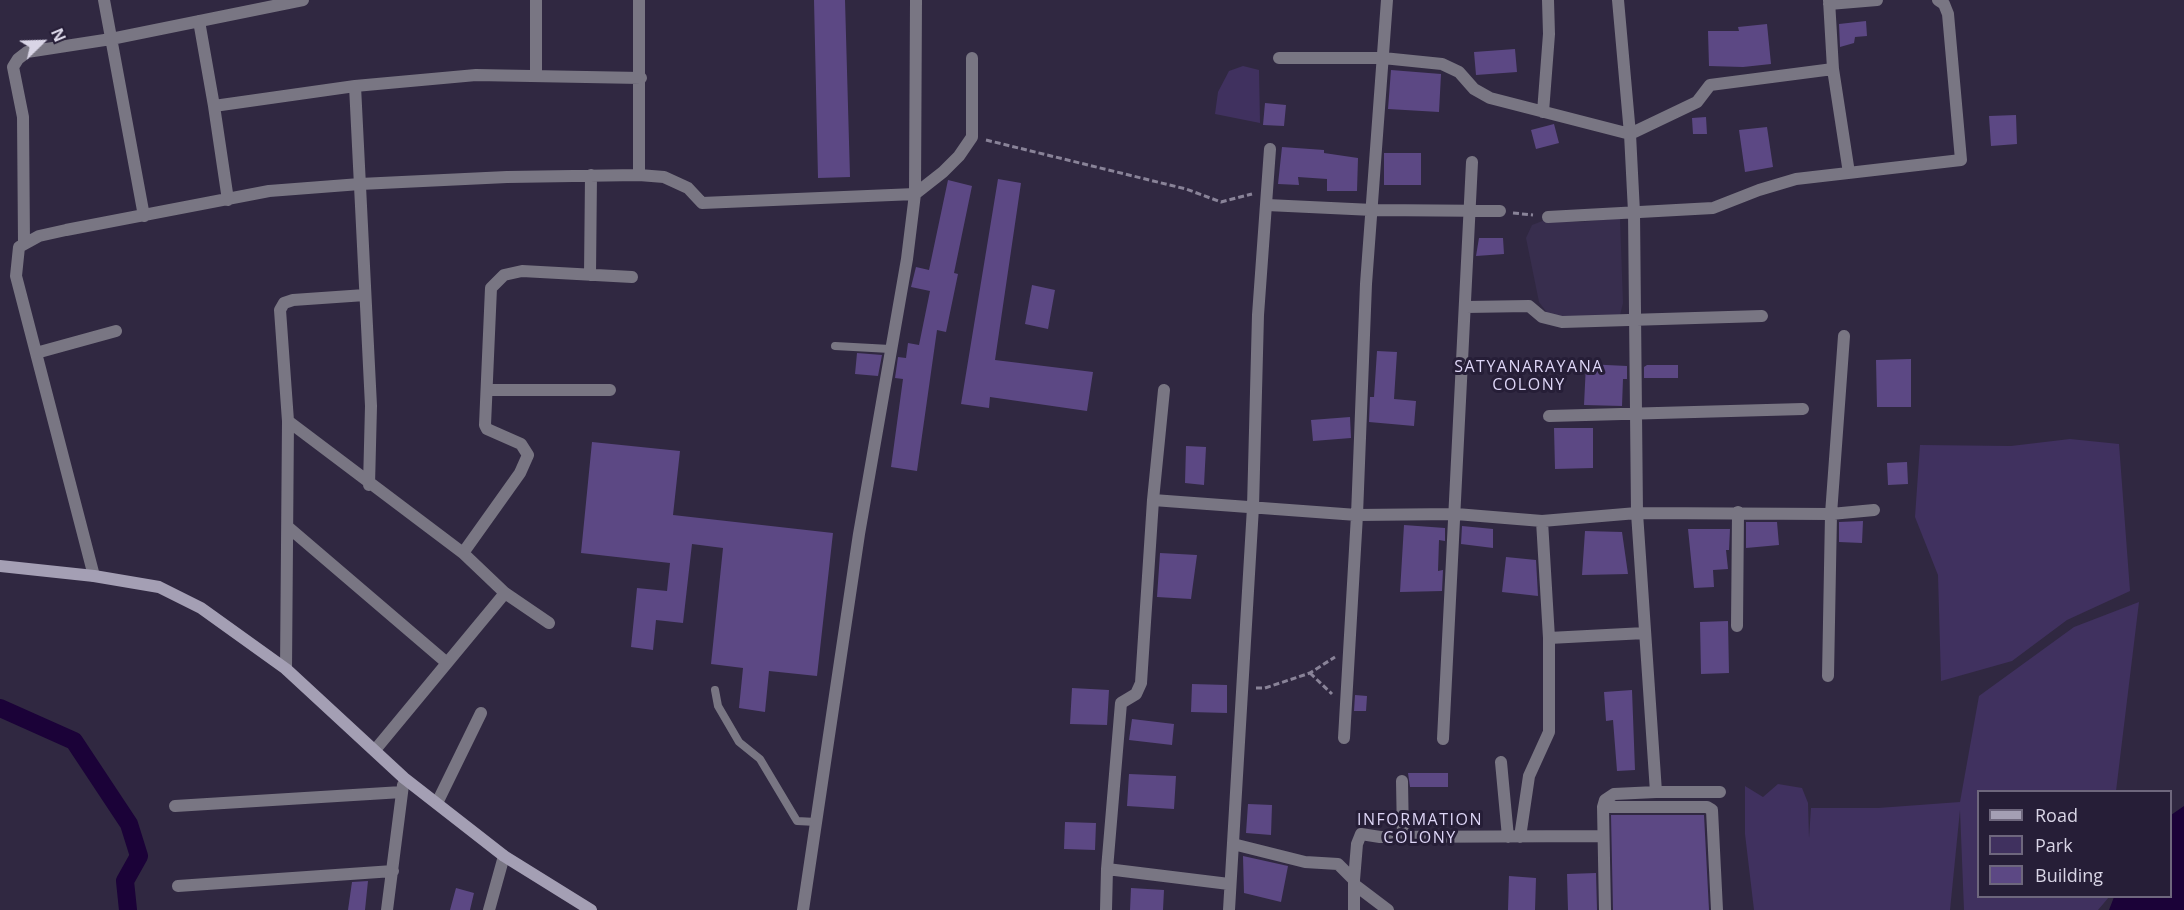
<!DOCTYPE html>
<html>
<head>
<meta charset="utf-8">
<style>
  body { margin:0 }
  #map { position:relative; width:2184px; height:910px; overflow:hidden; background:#302841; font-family:"Open Sans",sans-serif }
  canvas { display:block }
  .legend { position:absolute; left:1977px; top:790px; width:195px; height:108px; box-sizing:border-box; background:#261e37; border:2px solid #6e677d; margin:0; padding:8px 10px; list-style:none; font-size:18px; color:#d9d5e6 }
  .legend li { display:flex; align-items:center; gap:12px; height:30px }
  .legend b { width:30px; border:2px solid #6e677d }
  .north { position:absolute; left:12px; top:12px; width:60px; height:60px; -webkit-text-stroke:4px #261e37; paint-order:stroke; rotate:67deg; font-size:16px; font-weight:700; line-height:24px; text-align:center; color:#d9d5e6 }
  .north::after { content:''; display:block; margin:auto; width:21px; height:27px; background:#d9d5e6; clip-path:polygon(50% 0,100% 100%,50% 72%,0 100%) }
</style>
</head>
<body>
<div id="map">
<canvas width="2184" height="910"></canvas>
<ul class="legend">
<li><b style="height:8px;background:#a49fb4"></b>Road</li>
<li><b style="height:16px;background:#40315f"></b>Park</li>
<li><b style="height:16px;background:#5c4884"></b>Building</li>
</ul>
<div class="north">N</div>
</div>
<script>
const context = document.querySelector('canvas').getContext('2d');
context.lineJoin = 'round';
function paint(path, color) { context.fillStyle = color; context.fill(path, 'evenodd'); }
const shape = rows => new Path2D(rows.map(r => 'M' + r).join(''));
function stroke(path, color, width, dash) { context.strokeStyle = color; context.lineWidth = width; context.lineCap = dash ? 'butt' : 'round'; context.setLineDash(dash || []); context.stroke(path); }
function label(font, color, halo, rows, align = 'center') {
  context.font = font + ' "Open Sans",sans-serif'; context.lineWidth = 6; context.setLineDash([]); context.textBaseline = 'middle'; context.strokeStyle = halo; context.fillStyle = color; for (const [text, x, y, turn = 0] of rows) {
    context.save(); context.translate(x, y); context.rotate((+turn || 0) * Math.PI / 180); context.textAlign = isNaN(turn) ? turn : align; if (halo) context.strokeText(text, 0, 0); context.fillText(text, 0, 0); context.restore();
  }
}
const built = shape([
  [1620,218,1623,303,1620,315,1572,318,1548,314,1539,302,1526,238,1532,225,1545,220,1581,222]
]);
const green = shape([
  [1243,66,1259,70,1260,123,1215,114,1218,92,1229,71],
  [2070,439,2119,444,2130,591,2067,620,2012,661,1941,681,1938,575,1915,517,1920,445,2011,446],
  [2139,602,2116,791,1978,792,1978,896,2109,897,2098,910,1964,910,1960,810,1950,910,1754,910,1745,834,1745,786,1763,797,1778,784,1802,788,1808,803,1809,838,1811,808,1878,808,1960,802,1979,696,2074,627]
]);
const water = shape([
  [2184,806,2184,910,2109,910,2114,897,2170,896,2171,815]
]);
const canal = shape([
  [0,708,74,741,129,824,139,856,125,881,128,910]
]);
const building = shape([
  [814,0,845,0,850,177,818,178],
  [1866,21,1867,36,1855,37,1854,43,1840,47,1839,24],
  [1767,24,1771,64,1743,67,1709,66,1708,31,1739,31,1738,27],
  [1515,49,1517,72,1476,75,1474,52],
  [1391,70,1441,74,1439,112,1388,109],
  [1265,103,1286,105,1284,126,1263,125],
  [2016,115,2017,144,1991,146,1989,116],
  [1706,117,1707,134,1693,134,1692,118],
  [1554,124,1559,143,1536,149,1531,130],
  [1767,127,1773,167,1745,172,1739,130],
  [1282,147,1324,150,1324,153,1358,158,1357,191,1327,191,1327,179,1298,177,1299,185,1278,184],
  [1384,153,1421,153,1421,185,1384,185],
  [998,179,1021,183,995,360,1093,372,1087,411,990,397,989,408,961,404],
  [948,180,972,186,954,273,958,274,946,332,937,330,917,471,891,467,903,379,895,378,898,357,906,358,908,343,919,345,930,291,911,287,916,267,929,270],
  [1479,238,1503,238,1504,254,1476,256],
  [1032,285,1055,290,1048,329,1025,324],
  [1377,351,1397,352,1394,399,1416,401,1414,426,1369,422,1370,397,1374,397],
  [857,353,882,355,878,376,855,374],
  [1911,359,1911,407,1877,407,1876,360],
  [1586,364,1627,366,1627,379,1623,379,1622,406,1584,405],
  [1647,365,1678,365,1678,378,1644,378,1644,367],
  [1350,417,1351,438,1313,441,1311,420],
  [1554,428,1593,428,1593,468,1555,469],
  [592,442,680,451,673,515,833,533,817,676,769,671,765,712,739,708,743,668,711,664,723,548,692,544,683,623,656,620,653,650,631,647,637,588,667,591,670,563,581,553],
  [1186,446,1206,447,1204,485,1185,483],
  [1907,462,1908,484,1888,485,1887,463],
  [1863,521,1862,543,1839,542,1839,522],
  [1746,522,1777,522,1779,545,1746,548],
  [1404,525,1445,528,1445,541,1439,540,1438,571,1443,570,1442,591,1400,592],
  [1462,526,1493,529,1493,548,1461,544],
  [1688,529,1730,529,1729,550,1726,550,1728,569,1713,570,1714,587,1694,588],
  [1585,531,1622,532,1628,574,1582,575],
  [1160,553,1197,555,1191,599,1157,597],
  [1506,557,1536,560,1538,596,1502,592],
  [1728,621,1729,673,1701,674,1700,622],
  [1192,684,1227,685,1227,713,1191,712],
  [1072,688,1109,690,1107,725,1070,724],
  [1632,690,1635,770,1617,771,1613,720,1606,721,1604,692],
  [1355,695,1367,696,1366,711,1354,711],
  [1132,719,1174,724,1172,745,1129,740],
  [1408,773,1448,773,1448,787,1410,787],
  [1129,774,1176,776,1174,809,1127,806],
  [1248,804,1272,805,1271,835,1246,833],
  [1611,815,1704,815,1709,910,1613,910],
  [1065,822,1096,823,1095,850,1064,849],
  [1243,856,1288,866,1281,902,1244,893],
  [1596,873,1597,910,1568,910,1567,874],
  [1509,876,1536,878,1535,910,1508,910],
  [368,881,365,910,348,910,352,882],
  [456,888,474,893,470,910,450,910],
  [1131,888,1164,890,1163,910,1130,910]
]);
const path = shape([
  [986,140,1186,189,1221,202,1252,194],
  [1513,213,1533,215],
  [1310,673,1332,694],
  [1256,688,1265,688,1310,673,1335,657]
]);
const lane = shape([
  [835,346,890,349],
  [715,690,718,706,739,742,760,759,797,821,816,822]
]);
const street = shape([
  [104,0,144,216],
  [1829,0,1833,69,1849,173],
  [1829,4,1877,0],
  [199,21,214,106],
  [1279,58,1383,58,1442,64,1459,72,1474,89,1490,98,1630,134,1618,0],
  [536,76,536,0],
  [355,86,371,406,369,485],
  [1543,112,1549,34,1548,0],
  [639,175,639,0],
  [228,200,214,106,355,86,476,75,641,78],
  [1267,205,1373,210,1500,211],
  [1548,217,1713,208,1759,190,1796,179,1961,160,1948,14,1944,4,1938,0],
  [24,244,23,117,13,67,18,59,27,52,111,39,303,0],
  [590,275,591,175],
  [1466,307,1529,306,1542,317,1562,322,1762,316],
  [36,353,116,331],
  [488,390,610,390],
  [1549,416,1803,409],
  [288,421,463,553,505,593,549,623],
  [1153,500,1357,515,1456,514,1542,521,1637,513,1831,514,1874,510],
  [288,527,447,663],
  [463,553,520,473,528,455,521,444,487,429,485,425,491,288,504,275,522,271,632,277],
  [94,576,16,276,19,247,39,236,66,230,269,191,360,184,507,177,639,175,664,177,688,188,702,203,915,194,943,172,959,156,972,137,972,58],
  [1737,626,1738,512],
  [1549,638,1645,633],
  [286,669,288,421,280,310,284,303,293,300,365,295],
  [1828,676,1831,514,1844,336],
  [1344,738,1357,515,1366,284,1387,0],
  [1443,739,1472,162],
  [375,750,505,593],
  [1501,762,1508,837],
  [1402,781,1403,836],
  [1656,792,1720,792],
  [437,803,481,713],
  [175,806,402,792],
  [1603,807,1707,807,1712,810,1717,910],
  [1520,837,1529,776,1549,732,1549,638,1542,521],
  [1233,844,1305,862,1338,864,1354,880],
  [1107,869,1121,703,1136,694,1141,683,1153,500,1164,390],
  [1355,885,1388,910],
  [178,886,393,871],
  [387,910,403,785],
  [489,910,504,856],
  [803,910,859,534,907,259,915,194,916,0],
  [1106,910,1107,869,1229,884],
  [1229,910,1253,507,1258,315,1270,149],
  [1354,910,1354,880,1357,844,1361,834,1380,837,1603,836],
  [1605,910,1603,807,1605,800,1614,794,1656,792,1637,513,1634,212,1630,134,1697,102,1710,85,1833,69]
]);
const secondary = shape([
  [0,566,94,576,159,587,201,608,286,669,404,778,504,856,591,910]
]);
const neighbourhoodNames = [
  ["SATYANARAYANA",1529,367],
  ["COLONY",1529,385],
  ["INFORMATION",1420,820],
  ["COLONY",1420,838]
];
paint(built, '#382e4e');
paint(green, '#40315f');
paint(water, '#1b0238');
stroke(canal, '#1b0238', 18);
paint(building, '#5c4884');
stroke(path, '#898398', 3, [6, 3]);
stroke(lane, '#797683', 8);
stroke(street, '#797683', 12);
stroke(secondary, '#a49fb4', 12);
context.letterSpacing = '1.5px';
label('16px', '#ded6f7', '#261e37', neighbourhoodNames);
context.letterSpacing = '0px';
</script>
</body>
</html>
